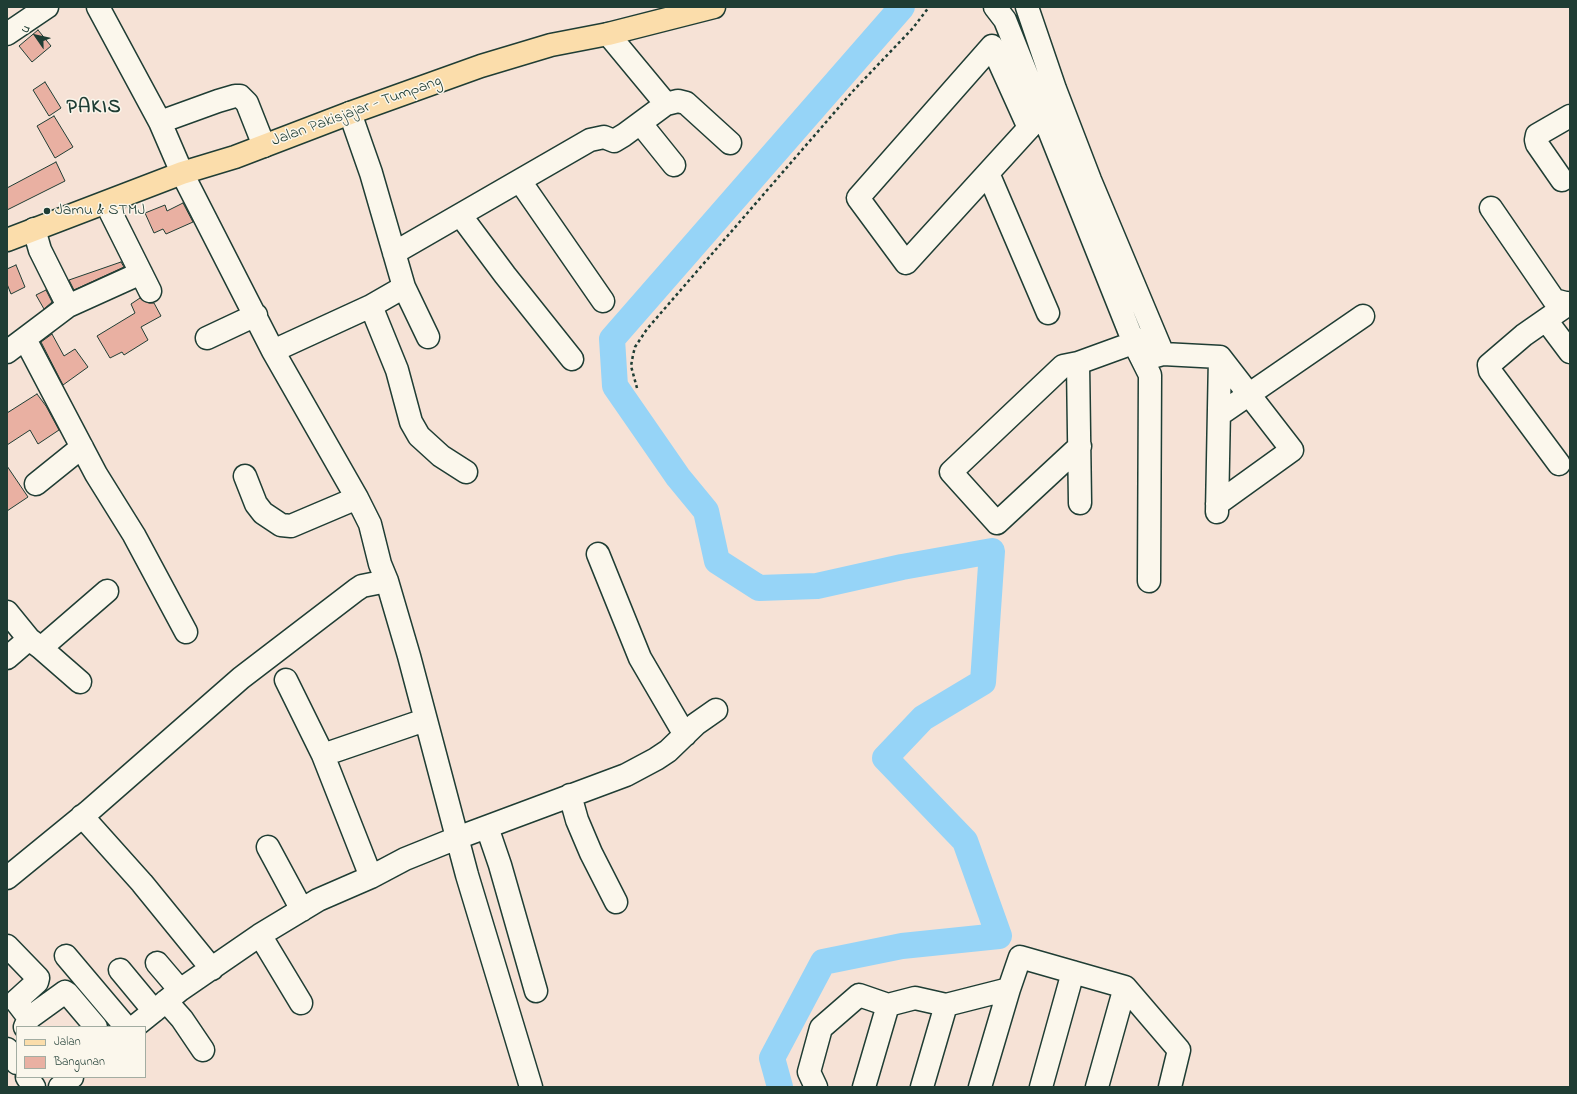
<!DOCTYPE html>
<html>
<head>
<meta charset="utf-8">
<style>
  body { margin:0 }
  #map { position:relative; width:1577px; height:1094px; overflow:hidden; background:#f6e2d6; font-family:"Indie Flower",sans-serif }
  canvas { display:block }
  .frame { position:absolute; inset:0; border:8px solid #1f3d34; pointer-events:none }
  .legend { position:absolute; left:16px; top:1026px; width:130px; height:52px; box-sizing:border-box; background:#fbf7ec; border:1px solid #a3ada2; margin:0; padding:5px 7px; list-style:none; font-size:12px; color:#1f3d34 }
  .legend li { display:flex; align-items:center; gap:8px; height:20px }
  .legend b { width:20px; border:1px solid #a3ada2 }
  .north { position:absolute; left:16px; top:16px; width:40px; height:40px; -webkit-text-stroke:3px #fbf7ec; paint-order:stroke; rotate:304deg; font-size:11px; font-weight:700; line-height:16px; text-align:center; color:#1f3d34 }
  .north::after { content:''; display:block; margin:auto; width:14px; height:18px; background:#1f3d34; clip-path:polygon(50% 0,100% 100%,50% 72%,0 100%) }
</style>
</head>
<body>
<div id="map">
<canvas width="1577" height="1094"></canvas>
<div class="frame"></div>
<ul class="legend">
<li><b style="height:5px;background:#fbddab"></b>Jalan</li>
<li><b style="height:11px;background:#e9b0a2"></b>Bangunan</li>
</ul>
<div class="north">U</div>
</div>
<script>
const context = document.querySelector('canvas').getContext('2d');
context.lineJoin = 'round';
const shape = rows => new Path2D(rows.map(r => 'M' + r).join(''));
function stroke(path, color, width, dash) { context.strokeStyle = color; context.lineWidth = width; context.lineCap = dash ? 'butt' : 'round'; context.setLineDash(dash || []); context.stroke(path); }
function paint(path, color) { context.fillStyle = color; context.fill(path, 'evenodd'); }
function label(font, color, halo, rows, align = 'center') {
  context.font = font + ' "Indie Flower",sans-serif'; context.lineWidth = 3; context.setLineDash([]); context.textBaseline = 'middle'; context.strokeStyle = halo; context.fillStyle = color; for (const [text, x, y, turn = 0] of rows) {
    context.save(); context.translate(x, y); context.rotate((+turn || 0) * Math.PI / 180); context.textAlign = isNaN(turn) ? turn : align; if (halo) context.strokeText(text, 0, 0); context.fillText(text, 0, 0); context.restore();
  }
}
const river = shape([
  [780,1087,772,1058,823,962,902,946,999,936,965,841,885,758,923,718,983,682,992,551,902,567,817,586,759,588,717,561,706,511,678,477,615,386,612,339,902,7]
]);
const building = shape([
  [38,30,51,46,32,62,19,46,38,30],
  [45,82,61,108,49,116,33,90,45,82],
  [54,116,73,147,55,158,37,126,54,116],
  [56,162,65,181,7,210,7,188,56,162],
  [183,203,193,222,166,234,163,229,154,233,145,213,165,205,167,211,183,203],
  [121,262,124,267,74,290,69,280,121,262],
  [16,265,25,287,11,294,7,284,7,269,16,265],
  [46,290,52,302,44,309,36,295,46,290],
  [140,298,149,303,154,303,161,316,141,327,148,340,124,355,122,352,110,358,97,336,135,313,131,304,140,298],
  [52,334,64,356,75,349,88,367,63,385,41,342,52,334],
  [37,394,46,406,59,430,38,444,30,430,7,445,7,413,37,394],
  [7,466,28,497,7,511,7,466]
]);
const path = shape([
  [637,388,631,366,633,355,635,347,647,329,853,91,913,28,929,7]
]);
const minor = shape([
  [98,7,160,122,182,173,273,351,357,498,370,524,380,564,387,581,409,656,467,875,531,1087],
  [995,7,1005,20,1134,343,1150,375,1149,581],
  [1027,7,1055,89,1090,180,1163,354],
  [7,34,47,7],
  [608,34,666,104,678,101,686,103,730,143],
  [160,122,218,101,235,96,240,96,247,103,264,146],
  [641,124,674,165],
  [1029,128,992,46,858,198,906,263,1029,128,1043,113],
  [988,173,1048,313],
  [1562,180,1537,144,1536,140,1537,135,1570,116],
  [520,181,603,301],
  [106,203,150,291],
  [1491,208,1554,300,1569,304,1570,306],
  [461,216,505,275,572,359],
  [394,253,590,140,604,137,614,141,624,135,666,104],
  [404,287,428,337],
  [68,306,141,273],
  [371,306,397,370,411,422,419,436,441,456,466,472],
  [1546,320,1570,352],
  [207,338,256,315],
  [25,339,96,474,134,535,186,632],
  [273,351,371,306,404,287,371,173,350,113],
  [7,352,68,306,40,250,34,229],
  [1149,358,1163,354,1220,357,1292,450,1217,504],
  [1078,363,1080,503],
  [1219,415,1363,316],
  [1080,446,997,523,951,472,1063,366,1078,363,1155,335],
  [1559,464,1499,383,1490,371,1489,365,1524,335,1570,303],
  [245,476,256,504,263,513,281,525,291,526,357,498],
  [36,484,82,447],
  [1217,512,1220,357],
  [598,554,640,658,685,735],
  [7,612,29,639,41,648,107,591],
  [41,648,80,682],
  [7,658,29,639],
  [286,680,323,755,371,877],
  [323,755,425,720],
  [570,795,577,820,591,853,616,902],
  [82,816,142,883,212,969],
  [487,827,500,865,536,991],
  [268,847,302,910],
  [7,878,89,811,241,678,356,590,362,586,387,581],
  [260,935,301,1003],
  [7,946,38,978,37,982,16,1001,29,1018],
  [66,956,126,1027],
  [157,963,180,990],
  [120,970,154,1011],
  [166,1001,182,1019,203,1050],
  [25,1027,29,1018,65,992,68,994,96,1027],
  [134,1027,180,990,260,935,318,900,371,877,405,859,457,838,626,775,656,759,668,751,696,724,716,710],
  [7,1049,17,1063],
  [27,1077,34,1087],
  [60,1087,72,1077],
  [816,1087,809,1072,821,1028,859,995,888,1005,915,998,946,1005,1009,989,1020,957,1125,987,1179,1050,1170,1087],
  [864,1087,888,1005],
  [922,1087,946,1005],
  [980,1087,1009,989],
  [1041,1087,1073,972],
  [1097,1087,1125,987]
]);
const major = shape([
  [7,240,182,173,235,157,350,113,481,66,551,45,608,34,714,7]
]);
const markers = [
  [47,211,4,"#1f3d34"]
];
const streetNames = [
  ["Jalan Pakisjajar - Tumpang",357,112,-20]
];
const poiNames = [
  ["Jamu & STMJ",55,211]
];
const districtNames = [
  ["PAKIS",94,109]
];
stroke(river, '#96d4f7', 26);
paint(building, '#e9b0a2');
stroke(building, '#1f3d34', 1);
stroke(minor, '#1f3d34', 25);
stroke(major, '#1f3d34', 25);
stroke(path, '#1f3d34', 2.5, [3, 3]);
stroke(minor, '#fbf7ec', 22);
stroke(major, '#fbddab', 22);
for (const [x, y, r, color] of markers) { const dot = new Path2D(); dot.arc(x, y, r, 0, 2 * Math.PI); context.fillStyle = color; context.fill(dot); stroke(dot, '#fbf7ec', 1.5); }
label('16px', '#1f3d34', '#fbf7ec', streetNames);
label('16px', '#1f3d34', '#fbf7ec', poiNames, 'left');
context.letterSpacing = '1px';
label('bold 20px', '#1f3d34', '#fbf7ec', districtNames);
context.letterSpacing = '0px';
</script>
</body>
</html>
